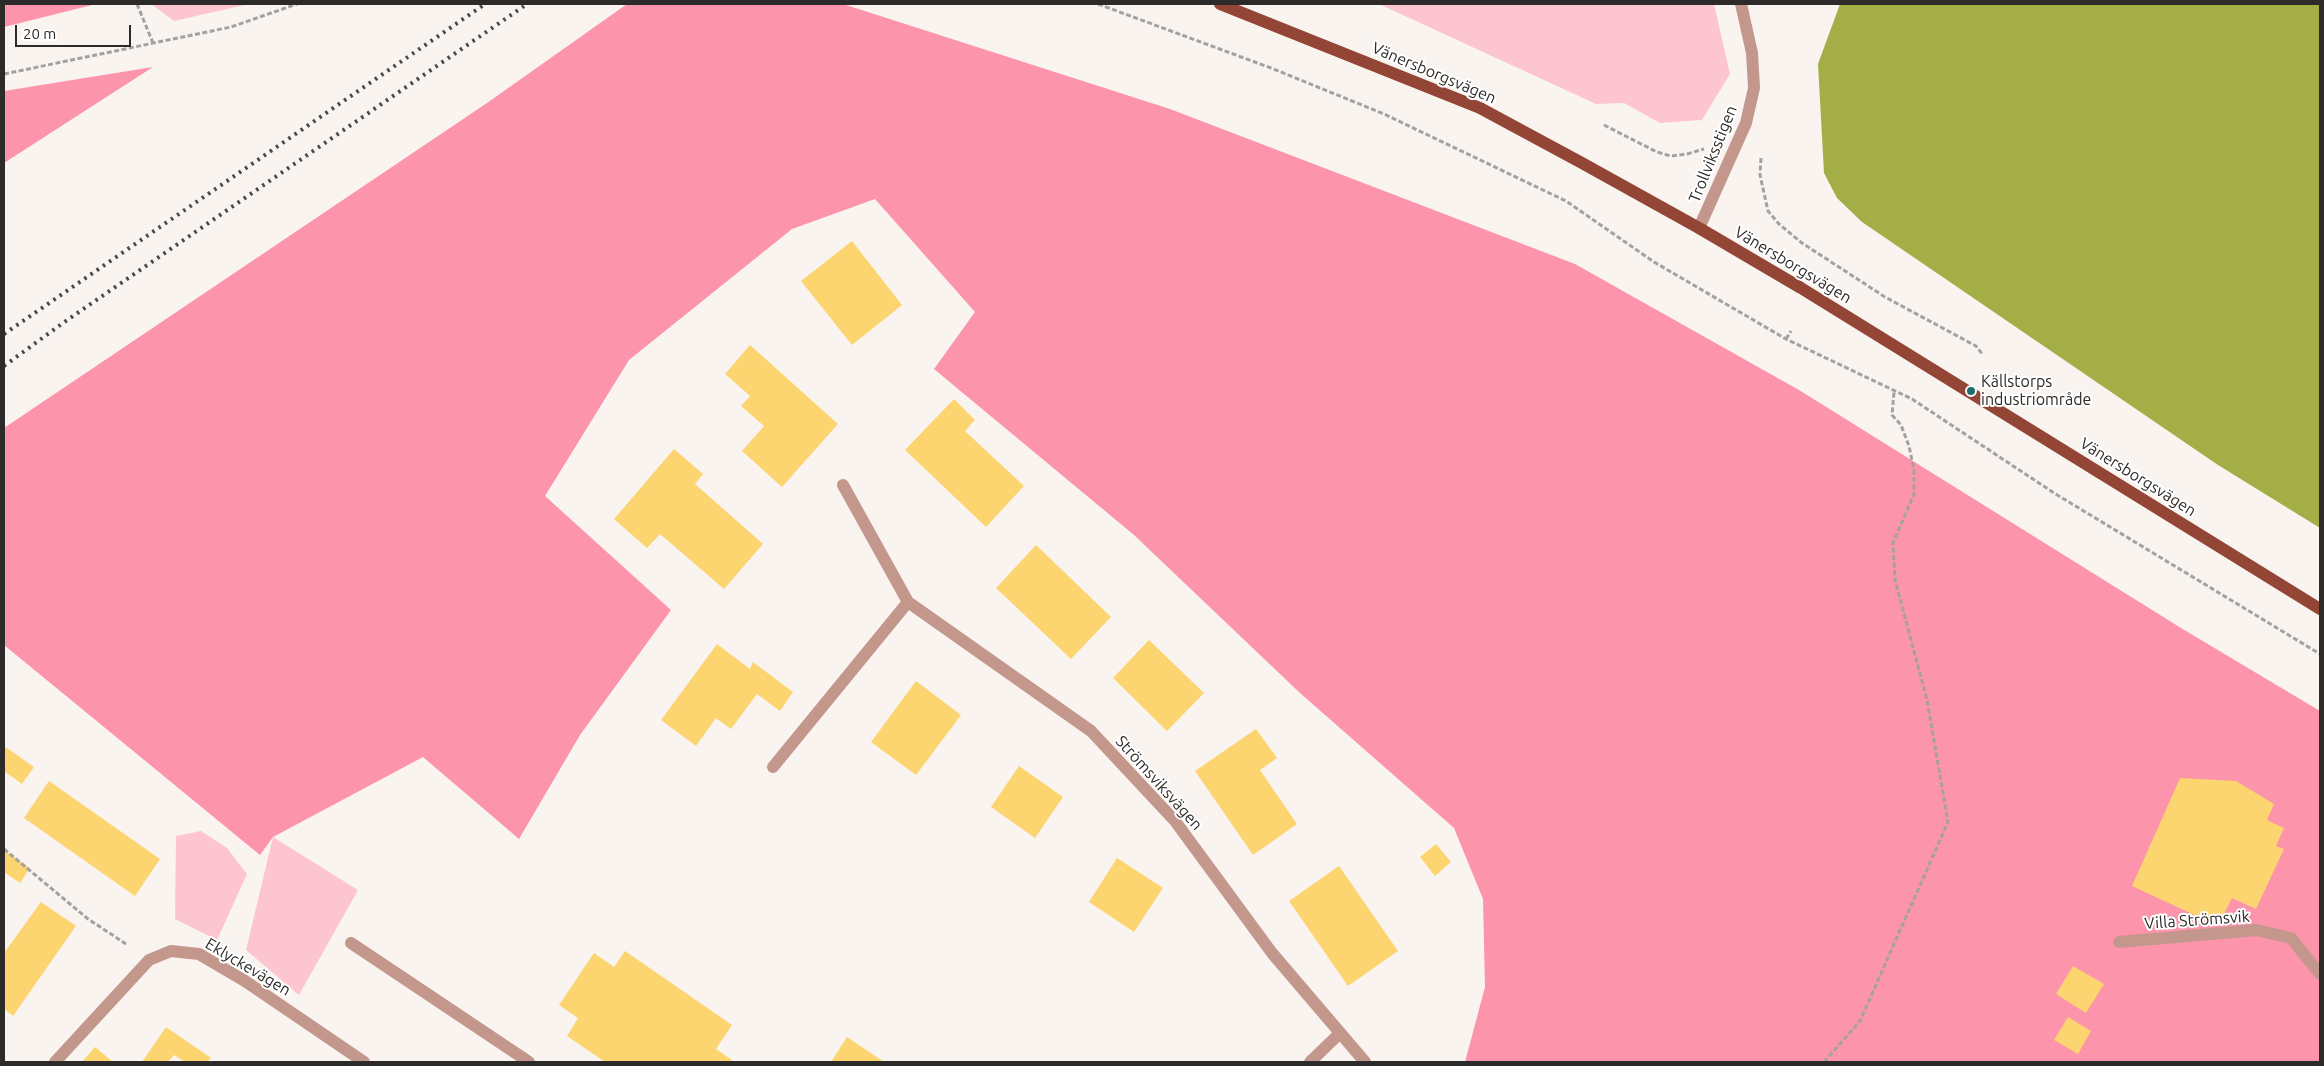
<!DOCTYPE html>
<html>
<head>
<meta charset="utf-8">
<style>
  body { margin:0 }
  #map { position:relative; width:2324px; height:1066px; overflow:hidden; background:#faf4f0; font-family:Ubuntu,sans-serif }
  canvas { display:block }
  .frame { position:absolute; inset:0; border:5px solid #2d2b29; pointer-events:none }
  .scale { position:absolute; left:15px; top:25px; width:116px; height:22px; box-sizing:border-box; border:2px solid #2d2b29; border-top:0; padding-left:6px; font-size:15px; line-height:18px; white-space:nowrap; color:#2d2b29; -webkit-text-stroke:4px #fff; paint-order:stroke }
</style>
</head>
<body>
<div id="map">
<canvas width="2324" height="1066"></canvas>
<div class="frame"></div>
<div class="scale">20 m</div>
</div>
<script>
const context = document.querySelector('canvas').getContext('2d');
context.lineJoin = 'round';
function paint(path, color) { context.fillStyle = color; context.fill(path, 'evenodd'); }
const shape = rows => new Path2D(rows.map(r => 'M' + r).join(''));
function stroke(path, color, width, dash) { context.strokeStyle = color; context.lineWidth = width; context.lineCap = dash ? 'butt' : 'round'; context.setLineDash(dash || []); context.stroke(path); }
function label(font, color, halo, rows, align = 'center') {
  context.font = font + ' Ubuntu,sans-serif'; context.lineWidth = 4; context.setLineDash([]); context.textBaseline = 'middle'; context.strokeStyle = halo; context.fillStyle = color; for (const [text, x, y, turn = 0] of rows) {
    context.save(); context.translate(x, y); context.rotate((+turn || 0) * Math.PI / 180); context.textAlign = isNaN(turn) ? turn : align; if (halo) context.strokeText(text, 0, 0); context.fillText(text, 0, 0); context.restore();
  }
}
const green = shape([
  [151,4,249,4,174,21],
  [1379,4,1714,4,1730,74,1702,120,1660,123,1624,103,1596,104],
  [201,831,227,848,247,874,217,940,175,919,176,836],
  [273,837,358,890,299,995,246,950]
]);
const forest = shape([
  [4,4,96,4,4,27],
  [627,4,843,4,1170,109,1575,264,1799,390,2181,628,2320,711,2320,1062,1465,1062,1485,987,1483,899,1454,828,1300,693,1134,535,934,369,975,312,875,199,792,229,629,360,545,496,671,610,580,735,519,839,423,757,273,837,260,855,4,645,4,428,487,103],
  [153,67,4,163,4,91]
]);
const water = shape([
  [1840,4,2320,4,2320,528,2218,465,1862,222,1837,198,1824,173,1818,64]
]);
const building = shape([
  [852,241,902,305,852,345,801,281],
  [750,345,838,424,782,487,742,451,764,426,741,406,750,396,725,374],
  [954,399,975,420,965,431,1024,486,986,527,905,450],
  [674,449,703,474,695,484,763,544,724,589,660,534,647,548,614,519],
  [1036,545,1111,617,1071,659,996,588],
  [1149,640,1204,693,1167,731,1113,678],
  [717,644,750,669,753,662,793,692,780,711,757,694,731,729,716,718,696,746,661,720],
  [916,681,961,715,916,775,871,742],
  [1256,729,1277,758,1260,770,1297,824,1253,855,1195,771],
  [4,746,34,767,22,784,4,771],
  [1019,766,1063,797,1035,838,991,807],
  [2180,778,2236,781,2274,804,2267,820,2284,828,2276,846,2284,849,2256,909,2232,898,2218,926,2132,886],
  [49,781,160,859,135,896,24,818],
  [1436,844,1451,862,1435,876,1420,857],
  [4,850,30,868,20,883,4,872],
  [1117,858,1163,888,1134,932,1089,902],
  [1339,866,1398,951,1348,986,1289,901],
  [41,902,76,926,13,1016,4,1009,4,953],
  [625,951,732,1025,716,1049,732,1060,730,1062,605,1062,567,1036,578,1018,559,1005,594,953,614,967],
  [2073,966,2104,984,2086,1013,2056,994],
  [2068,1017,2091,1031,2078,1054,2054,1040],
  [166,1027,211,1058,207,1062,185,1062,174,1055,168,1062,142,1062],
  [847,1037,884,1062,831,1062],
  [95,1047,113,1062,82,1062]
]);
const path = shape([
  [137,4,153,43],
  [1098,4,1271,68,1384,114,1566,201,1654,262,1786,339,1912,399,2054,493,2320,654],
  [4,74,231,27,297,4],
  [1604,125,1657,152,1671,156,1687,154,1704,149],
  [1761,158,1760,175,1768,211,1779,224,1802,243,1885,297,1976,346,1983,355],
  [1786,339,1791,331],
  [4,849,88,919,126,944],
  [1824,1062,1860,1021,1948,822,1927,700,1895,580,1893,543,1914,494,1914,470,1909,446,1901,425,1892,415,1894,392]
]);
const minor = shape([
  [1699,228,1746,123,1754,88,1752,53,1741,4],
  [843,485,908,602,1091,731,1175,821,1272,953,1365,1062],
  [773,767,908,602],
  [2119,942,2256,930,2291,938,2320,974],
  [351,943,529,1062],
  [55,1062,149,960,171,951,199,954,245,981,364,1062],
  [1310,1062,1339,1034]
]);
const major = shape([
  [1220,4,1480,108,1582,163,1699,228,1801,288,2320,609]
]);
const rail = shape([
  [4,334,485,4],
  [4,366,63,323,527,4]
]);
const markers = [
  [1971,391,5,"#1f6c6d"]
];
const streetNames = [
  ["Vänersborgsvägen",1434,73,23],
  ["Trollviksstigen",1713,154,-68],
  ["Vänersborgsvägen",1793,265,31],
  ["Vänersborgsvägen",2138,477,32],
  ["Strömsviksvägen",1159,783,48],
  ["Villa Strömsvik",2197,920,-4],
  ["Eklyckevägen",248,967,31]
];
const poiNames = [
  ["Källstorps",1981,382],
  ["industriområde",1981,400]
];
paint(green, '#fcc5cf');
paint(forest, '#fc94ab');
paint(water, '#a3ae47');
paint(building, '#fcd470');
stroke(path, '#a5a19e', 3, [5, 2.5]);
stroke(minor, '#c4978c', 12);
stroke(major, '#934636', 12);
stroke(rail, '#4b4846', 4, [2.5, 5]);
for (const [x, y, r, color] of markers) { const dot = new Path2D(); dot.arc(x, y, r, 0, 2 * Math.PI); context.fillStyle = color; context.fill(dot); stroke(dot, '#fff', 2); }
label('16px', '#2d2b29', '#fff', streetNames);
label('16px', '#2d2b29', '#fff', poiNames, 'left');
</script>
</body>
</html>
